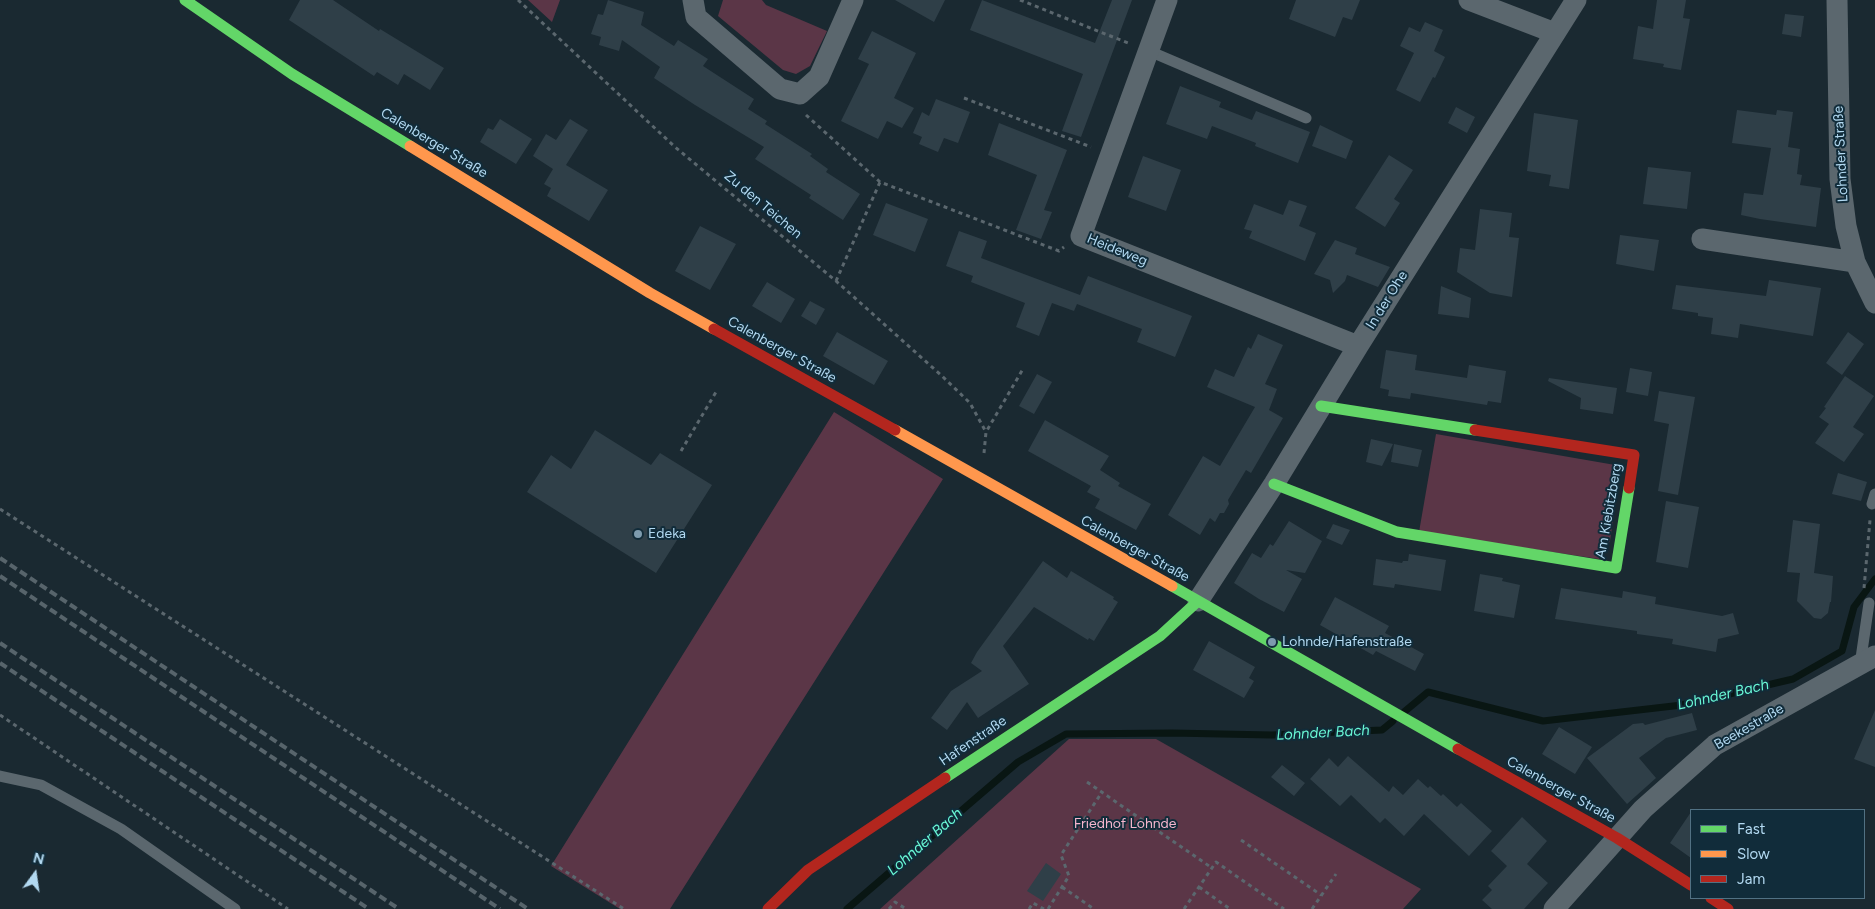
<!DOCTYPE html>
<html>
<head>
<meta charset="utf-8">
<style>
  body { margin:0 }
  #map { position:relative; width:1875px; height:909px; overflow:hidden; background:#1a2931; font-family:Figtree,sans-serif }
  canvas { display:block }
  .legend { position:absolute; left:1690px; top:809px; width:175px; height:90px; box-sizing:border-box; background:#112c3a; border:1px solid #517183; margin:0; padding:6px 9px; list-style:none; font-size:15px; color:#b2d9f1 }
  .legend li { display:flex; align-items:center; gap:10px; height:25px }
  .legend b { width:25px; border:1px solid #517183 }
  .north { position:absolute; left:10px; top:849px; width:50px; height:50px; -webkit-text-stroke:4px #112c3a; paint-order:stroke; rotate:14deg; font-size:14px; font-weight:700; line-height:20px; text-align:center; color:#b2d9f1 }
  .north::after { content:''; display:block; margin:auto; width:18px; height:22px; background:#b2d9f1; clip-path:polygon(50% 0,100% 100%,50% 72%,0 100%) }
</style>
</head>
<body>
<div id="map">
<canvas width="1875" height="909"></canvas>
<ul class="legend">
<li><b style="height:6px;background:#63d668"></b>Fast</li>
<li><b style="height:6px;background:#ff974d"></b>Slow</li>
<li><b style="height:6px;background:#b3261e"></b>Jam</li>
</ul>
<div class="north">N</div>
</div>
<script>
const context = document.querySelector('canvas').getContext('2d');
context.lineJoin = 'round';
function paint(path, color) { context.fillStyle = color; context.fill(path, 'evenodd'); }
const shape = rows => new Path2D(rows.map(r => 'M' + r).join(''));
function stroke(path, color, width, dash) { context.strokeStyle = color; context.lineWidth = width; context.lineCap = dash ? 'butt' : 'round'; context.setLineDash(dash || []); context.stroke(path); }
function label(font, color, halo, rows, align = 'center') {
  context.font = font + ' Figtree,sans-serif'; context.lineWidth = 4; context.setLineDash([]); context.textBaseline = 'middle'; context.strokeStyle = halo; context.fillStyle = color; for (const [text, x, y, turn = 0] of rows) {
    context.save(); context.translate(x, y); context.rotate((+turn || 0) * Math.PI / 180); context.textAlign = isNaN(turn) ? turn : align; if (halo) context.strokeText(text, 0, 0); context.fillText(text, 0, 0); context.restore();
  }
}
const green = shape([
  [528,0,560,0,552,22],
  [723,0,762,0,766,5,827,31,810,66,796,74,783,70,718,16],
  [834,412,943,479,670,909,620,909,551,866],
  [1436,434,1621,466,1610,541,1599,559,1419,532],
  [1069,739,1156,739,1421,889,1403,909,880,909]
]);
const stream = shape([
  [1404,712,1428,692,1543,721,1682,705,1793,679,1842,651,1854,607,1875,579],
  [847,909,1018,762,1066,734,1172,733,1272,735,1382,730,1393,721]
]);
const building = shape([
  [300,0,333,0,379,31,380,29,444,68,430,90,404,74,398,85,377,72,374,76,289,20],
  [608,0,644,12,641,25,674,46,678,40,708,59,703,66,754,99,748,109,767,121,765,124,812,154,810,156,828,169,826,172,860,194,843,220,809,198,811,195,755,159,764,147,695,105,654,78,660,67,622,40,619,51,599,45,601,37,591,34,598,14,603,15],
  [895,0,945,0,934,22],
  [982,0,1095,43,1112,0,1132,0,1081,137,1062,131,1083,74,970,30],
  [1296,0,1360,0,1352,20,1343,17,1335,37,1289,19],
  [1657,0,1686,0,1683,18,1690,19,1681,70,1663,67,1664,64,1633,59,1638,26,1653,29],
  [1785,14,1804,16,1801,37,1782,34],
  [1425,22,1443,30,1434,51,1445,57,1435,78,1433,77,1420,102,1396,90,1414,53,1400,46,1409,27,1420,32],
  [872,31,916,53,894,98,914,108,902,128,887,121,878,139,841,121,869,64,858,59],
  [1180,86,1221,102,1219,107,1252,120,1256,111,1310,132,1298,163,1255,146,1256,143,1212,126,1207,139,1166,124],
  [936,99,970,112,958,143,944,138,938,152,919,144,922,137,913,133,922,112,929,116],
  [1456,107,1475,117,1467,133,1448,123],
  [1737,110,1776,115,1777,110,1793,112,1788,147,1800,149,1797,174,1802,175,1800,185,1821,188,1816,227,1760,219,1741,215,1744,193,1763,195,1771,148,1732,143],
  [1534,113,1578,120,1569,189,1549,186,1551,175,1527,171],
  [500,119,532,139,516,164,480,142,488,128,493,130],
  [570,119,588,130,566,165,608,190,589,221,547,196,551,188,544,184,553,169,533,156,546,134,556,140],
  [999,123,1067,150,1044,210,1052,212,1041,239,1016,230,1037,175,988,155],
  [1320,125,1353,141,1346,159,1312,146],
  [1389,155,1413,170,1394,199,1400,203,1385,227,1355,208],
  [1143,156,1181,170,1166,211,1128,197],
  [1648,167,1691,172,1687,209,1643,204],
  [1289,200,1307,206,1299,226,1316,233,1305,261,1249,238,1252,231,1244,229,1254,204,1283,215],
  [886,203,928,219,915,252,873,235],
  [1480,209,1512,213,1509,237,1519,238,1512,297,1490,293,1457,272,1460,248,1475,250],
  [700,226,736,244,710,290,675,271],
  [959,231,987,241,981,258,1080,295,1088,276,1192,316,1175,357,1137,342,1142,329,1077,304,1074,311,1052,303,1039,336,1016,327,1025,303,971,282,973,276,946,266],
  [1620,235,1659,240,1654,271,1616,264],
  [1335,240,1357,248,1355,254,1390,267,1378,287,1347,275,1345,281,1333,293,1330,280,1314,274],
  [1769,280,1821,288,1813,336,1740,324,1738,338,1711,334,1713,318,1698,316,1698,313,1672,309,1676,285,1766,296],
  [767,282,795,299,781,323,752,306],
  [1441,286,1471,298,1469,318,1438,314],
  [810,301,825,309,816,325,801,316],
  [837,332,888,361,874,385,823,356],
  [1848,332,1864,344,1842,375,1826,363],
  [1258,334,1283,345,1265,384,1277,389,1269,410,1283,418,1251,473,1246,470,1228,500,1229,504,1224,513,1220,513,1215,522,1210,518,1200,535,1168,515,1203,456,1220,466,1255,407,1207,387,1215,369,1234,377,1248,347,1251,349],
  [1386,350,1417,355,1415,370,1467,378,1469,365,1506,371,1501,403,1488,401,1487,405,1411,393,1410,399,1388,396,1389,390,1380,388],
  [1630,368,1652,372,1648,396,1626,392],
  [1037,374,1052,382,1034,414,1019,406],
  [1845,376,1874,396,1853,427,1864,434,1844,462,1815,443,1829,424,1819,417,1826,408,1824,407],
  [1549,378,1617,388,1613,414,1580,409,1581,398,1548,381],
  [1659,391,1695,397,1678,495,1658,491,1669,424,1654,421],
  [1045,420,1109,456,1100,470,1120,483,1118,486,1151,504,1136,530,1095,508,1100,499,1087,492,1091,486,1028,451],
  [595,430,651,465,660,453,712,485,656,573,527,492,551,455,571,469],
  [1371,439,1393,444,1382,466,1366,462],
  [1394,444,1422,450,1418,467,1391,462],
  [1838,473,1867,482,1861,501,1832,494],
  [1666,501,1699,507,1688,568,1656,562],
  [1793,520,1820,524,1814,573,1833,576,1831,602,1830,602,1828,613,1821,619,1814,618,1797,601,1800,573,1787,572],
  [1289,521,1322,541,1305,573,1286,570,1302,579,1284,612,1259,599,1234,583,1252,553,1261,558,1270,544,1273,546],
  [1333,524,1350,530,1342,545,1326,538],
  [1409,554,1446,560,1441,591,1395,584,1394,588,1373,585,1376,559,1402,563,1403,561,1408,561],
  [1043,561,1067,578,1071,571,1114,597,1113,599,1118,602,1094,641,1089,638,1088,640,1034,607,1003,646,1029,684,978,718,967,702,947,730,931,718,951,691,982,671,971,663,977,652],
  [1480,574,1503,578,1502,581,1520,585,1514,618,1474,611],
  [1561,588,1622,598,1623,591,1656,597,1655,604,1722,616,1733,613,1739,634,1718,639,1716,652,1672,644,1673,639,1637,634,1637,631,1555,619],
  [1335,597,1389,626,1385,633,1424,654,1415,671,1376,651,1373,655,1320,625],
  [1209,641,1255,667,1249,678,1254,681,1244,698,1193,670],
  [1875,710,1875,767,1854,759],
  [1692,713,1697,730,1666,738,1639,758,1656,778,1627,804,1587,758,1633,724,1643,723,1645,725],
  [1559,727,1592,747,1575,774,1542,754],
  [1348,756,1389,792,1393,786,1403,795,1418,779,1428,788,1430,786,1441,796,1443,794,1457,807,1461,803,1492,831,1469,856,1424,814,1404,836,1385,818,1380,823,1351,795,1340,806,1310,779,1329,758,1338,767],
  [1282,765,1305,783,1294,796,1271,777],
  [1691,812,1691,858,1670,843],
  [1522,817,1547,841,1527,864,1548,883,1524,909,1492,909,1482,900,1492,890,1488,886,1507,866,1491,851],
  [1046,863,1061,874,1043,901,1027,891]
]);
const path = shape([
  [518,0,675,147,836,281,942,376,970,403,986,432],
  [1020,0,1128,43],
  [964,98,1091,147],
  [806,115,880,182,1059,251,1064,247],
  [836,281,880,182],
  [681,451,716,392],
  [984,453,986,432,1023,369],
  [0,509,624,909],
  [1864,588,1870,520],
  [0,715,288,909],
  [1087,782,1212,868],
  [1241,840,1321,895],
  [1062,887,1094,909],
  [1199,887,1230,909],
  [889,909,895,902,906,909],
  [1029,909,1033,903,1044,909],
  [1048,909,1069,876,1061,855,1102,792],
  [1184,909,1216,862,1284,909],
  [1312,909,1336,874]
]);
const lane = shape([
  [1149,51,1306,118],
  [1872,504,1875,494],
  [1860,665,1869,603],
  [0,776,41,785,121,829,235,909]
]);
const street = shape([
  [693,0,696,17,780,89,800,94,819,77,853,0],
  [1167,0,1081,236,1358,346],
  [1469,0,1555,33],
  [1837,0,1840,179,1846,226,1855,262,1875,303],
  [1702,239,1855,262],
  [1198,601,1274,484,1358,346,1576,0],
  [1554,909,1643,809,1715,745,1875,656]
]);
const fast = shape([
  [185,0,292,74,410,146],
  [1321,406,1475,430],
  [1274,484,1397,532,1616,568,1629,488],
  [1172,586,1458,749],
  [945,778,1160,636,1198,601]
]);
const slow = shape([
  [410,146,650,293,714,329],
  [895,430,1172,586]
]);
const jam = shape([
  [714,329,895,430],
  [1475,430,1634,455,1629,488],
  [1458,749,1617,838,1691,885],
  [1711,898,1728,909],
  [768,909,808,870,945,778]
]);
const rail = shape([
  [0,558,528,909],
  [0,576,500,909],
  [0,643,399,909],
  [0,663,369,909]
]);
const markers = [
  [638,534,5,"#7d9bae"],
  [1272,642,5,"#7d9bae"]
];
const streetNames = [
  ["Calenberger Straße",434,143,31],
  ["Lohnder Straße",1841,154,-93],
  ["Zu den Teichen",763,205,40],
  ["Heideweg",1117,250,22],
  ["In der Ohe",1387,300,-58],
  ["Calenberger Straße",782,350,29],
  ["Am Kiebitzberg",1609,511,-80],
  ["Calenberger Straße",1135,549,29],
  ["Beekestraße",1749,727,-30],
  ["Hafenstraße",973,741,-34],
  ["Calenberger Straße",1561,790,29]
];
const poiNames = [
  ["Edeka",648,534],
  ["Lohnde/Hafenstraße",1282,642]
];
const parkNames = [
  ["Friedhof Lohnde",1125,824]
];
const waterNames = [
  ["Lohnder Bach",1723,695,-13],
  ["Lohnder Bach",1323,733,-3],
  ["Lohnder Bach",925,842,-41]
];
paint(green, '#5b3647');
stroke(stream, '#091613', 7);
paint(building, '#2f3f48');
stroke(path, '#5b676e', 3, [4, 4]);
stroke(lane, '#5b676e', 11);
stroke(street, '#5b676e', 21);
stroke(fast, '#63d668', 11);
stroke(slow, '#ff974d', 11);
stroke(jam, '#b3261e', 11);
stroke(rail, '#57646b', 4, [8, 4]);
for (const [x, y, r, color] of markers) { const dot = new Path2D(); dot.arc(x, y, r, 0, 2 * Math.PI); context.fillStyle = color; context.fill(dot); stroke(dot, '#112c3a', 2); }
label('14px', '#b2d9f1', '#112c3a', streetNames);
label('14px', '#b2d9f1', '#112c3a', poiNames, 'left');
label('14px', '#f6b6ce', '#112c3a', parkNames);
label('italic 15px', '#69f7d5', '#112c3a', waterNames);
</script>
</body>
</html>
